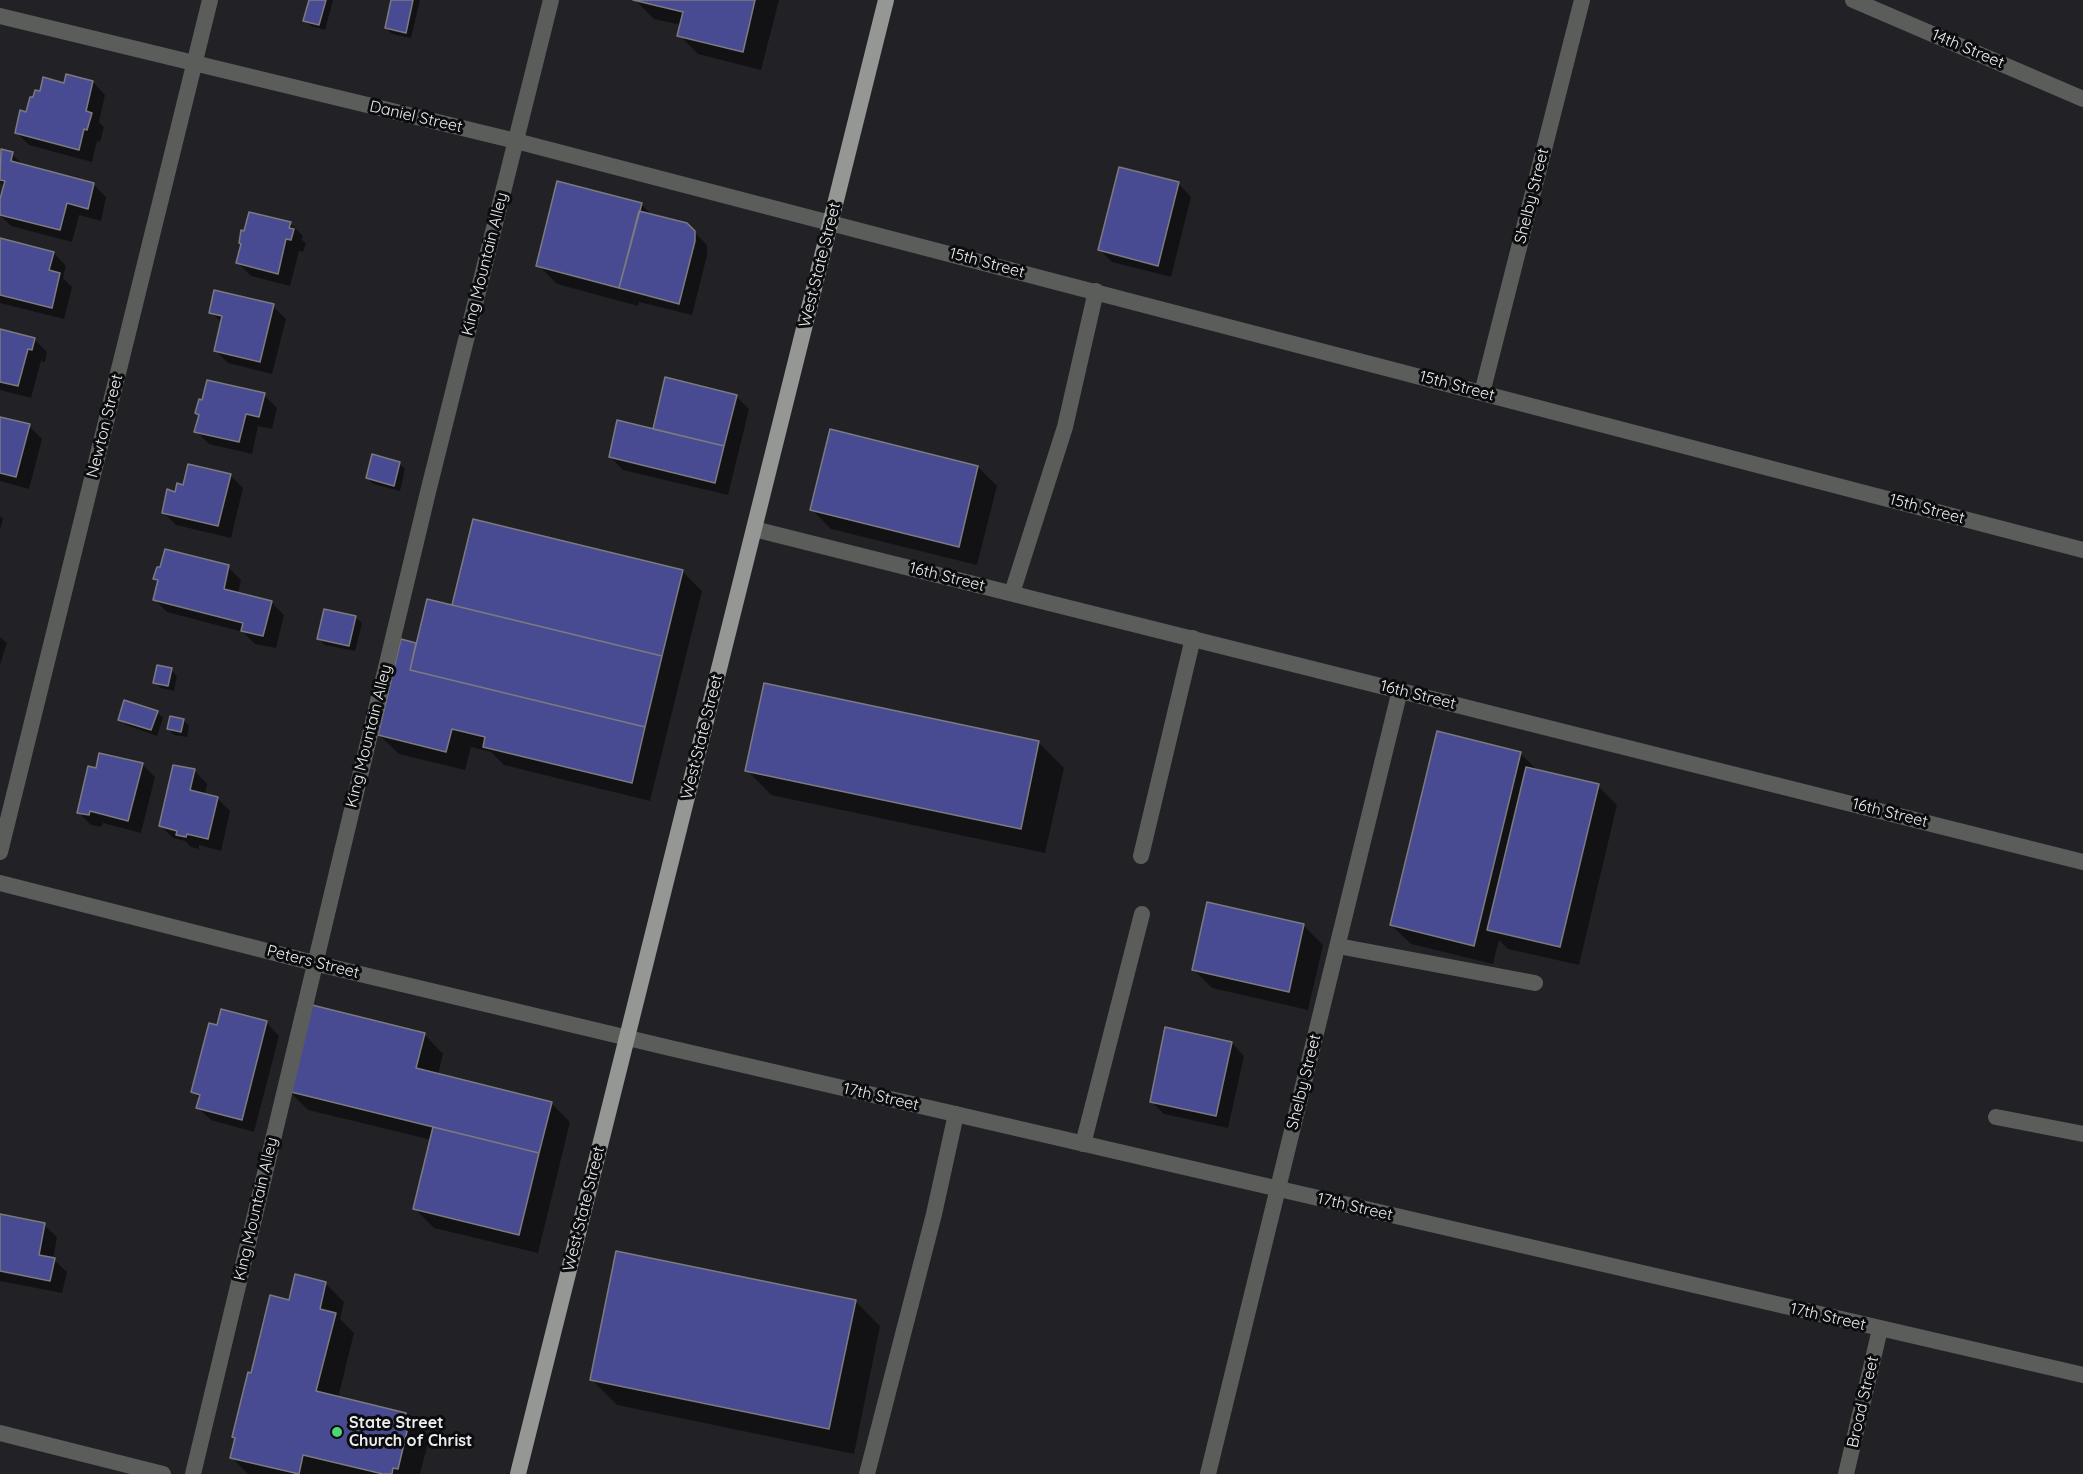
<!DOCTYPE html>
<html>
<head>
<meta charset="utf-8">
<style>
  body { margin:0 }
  canvas { display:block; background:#222226 }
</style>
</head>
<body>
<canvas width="2083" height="1474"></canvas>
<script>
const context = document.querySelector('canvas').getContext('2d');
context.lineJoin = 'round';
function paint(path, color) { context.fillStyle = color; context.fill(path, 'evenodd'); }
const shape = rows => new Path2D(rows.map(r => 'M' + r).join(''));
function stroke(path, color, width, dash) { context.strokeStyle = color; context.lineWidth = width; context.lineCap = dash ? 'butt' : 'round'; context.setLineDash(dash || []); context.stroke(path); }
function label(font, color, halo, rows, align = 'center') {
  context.font = font + ' Quicksand,sans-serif'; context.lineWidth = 6; context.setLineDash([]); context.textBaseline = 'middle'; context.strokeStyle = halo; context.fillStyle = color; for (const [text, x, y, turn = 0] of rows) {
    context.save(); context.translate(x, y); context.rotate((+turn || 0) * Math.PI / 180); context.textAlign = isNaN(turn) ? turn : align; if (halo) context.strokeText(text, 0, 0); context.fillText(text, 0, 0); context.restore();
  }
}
const shadow = shape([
  [310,0,333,0,325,30,311,26,305,20],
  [393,0,420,0,411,38,392,34,386,28],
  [635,0,779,0,761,70,698,54,679,35,681,25,654,19],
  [93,82,105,95,99,122,104,127,100,142,97,141,92,162,29,145,16,132,41,93,65,85],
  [2,151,12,154,24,166,93,184,106,197,101,221,79,215,72,242,11,226,0,215,0,205,5,187,0,182],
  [1120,168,1179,184,1191,197,1171,277,1112,262,1099,249],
  [641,204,653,216,686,224,707,245,707,255,692,315,639,302,638,306,557,284,538,265],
  [290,223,303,236,302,240,306,243,303,252,299,251,290,286,251,276,238,263],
  [0,240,54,253,66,266,63,278,72,287,64,319,0,303],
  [273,306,286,319,272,374,228,363,215,350,222,323,211,312],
  [0,330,34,339,47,352,45,362,41,361,31,398,0,390],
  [264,395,277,408,272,429,258,426,252,454,209,444,196,431,200,416,197,413],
  [736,396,749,409,728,495,623,470,610,457,654,430],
  [0,418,29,426,42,439,29,489,0,481],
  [399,463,405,469,400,491,373,484,367,478],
  [978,467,997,486,977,565,831,529,812,510],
  [230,475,243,488,231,538,176,525,163,512,176,493,184,487],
  [0,516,3,519,0,530],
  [474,521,682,571,702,591,650,801,504,765,491,752,471,747,465,770,399,754,379,735,402,641,417,645,453,607],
  [228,567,241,580,238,594,271,602,284,615,276,648,255,644,243,632,167,612,155,600,159,583,155,579],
  [355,617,362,623,355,651,325,645,319,639],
  [0,637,7,643,0,665],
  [171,670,177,676,174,691,161,688,155,682],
  [765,684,1039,743,1064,768,1045,853,771,795,747,770],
  [157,712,163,718,157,736,126,725,120,719],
  [183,720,189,726,187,737,174,735,168,729],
  [1520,753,1539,772,1598,786,1617,805,1579,965,1508,949,1499,940,1493,964,1411,944,1391,925],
  [142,764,155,777,141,833,103,823,101,827,91,825,78,812,97,769],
  [174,767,195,771,207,784,205,795,217,798,230,811,221,851,199,845,199,849,191,847,185,841,173,838,161,826],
  [1304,926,1323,945,1308,1010,1212,988,1193,969],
  [222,1011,267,1023,279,1036,254,1132,211,1120,198,1108,200,1099,193,1092,218,1027],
  [424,1034,443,1054,438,1075,551,1103,570,1122,538,1253,434,1228,415,1209,432,1140,308,1110,288,1090],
  [1232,1043,1244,1056,1228,1128,1164,1114,1151,1101],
  [0,1216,44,1225,57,1237,53,1259,67,1272,62,1293,0,1281],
  [325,1283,344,1302,340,1319,354,1333,338,1398,405,1415,424,1434,423,1439,428,1443,420,1474,248,1474,232,1458,236,1440,233,1437,252,1375,290,1302],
  [855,1301,880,1326,854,1454,617,1405,592,1380]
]);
const building = shape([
  [309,0,326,0,319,25,303,21,309,0],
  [391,0,413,0,406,33,385,28,391,0],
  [633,0,755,0,743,52,677,36,683,12,633,0],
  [66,74,93,81,86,111,92,113,87,130,84,129,79,150,15,133,20,110,26,112,30,97,33,97,35,90,40,91,43,77,64,83,66,74],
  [1,149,13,152,11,161,94,183,88,209,67,203,60,230,0,215,0,199,5,181,0,180,1,149],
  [1119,167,1179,182,1158,266,1098,250,1119,167],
  [557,181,642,203,619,288,536,266,557,181],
  [639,211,687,223,695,231,695,241,679,304,619,288,639,211],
  [249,212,291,222,289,228,294,229,291,240,286,239,278,274,236,263,241,244,239,243,241,230,244,231,249,212],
  [0,238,54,252,49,270,60,273,52,308,0,295,0,238],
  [214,290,274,304,260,362,214,351,222,316,209,313,214,290],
  [0,329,35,338,32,350,28,349,18,386,0,382,0,329],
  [665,377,737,395,724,446,653,429,665,377],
  [207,380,265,393,259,417,246,414,239,442,194,432,199,415,195,413,199,399,202,400,207,380],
  [0,417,30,424,16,477,0,473,0,417],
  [617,420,724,446,715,483,609,457,617,420],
  [830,429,978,466,959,547,810,510,830,429],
  [372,454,400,462,394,486,366,478,372,454],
  [188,464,231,474,218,526,162,513,167,489,175,492,177,483,183,485,188,464],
  [473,519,683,570,662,656,452,605,473,519],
  [165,549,229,565,224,589,272,601,263,636,241,631,243,623,153,600,158,580,153,579,157,567,160,567,165,549],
  [427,599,662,656,645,727,410,670,427,599],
  [324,609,356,616,349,646,317,639,324,609],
  [401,639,416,643,410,670,645,727,632,783,483,747,485,737,452,729,446,752,378,735,401,639],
  [157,665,172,668,168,686,153,683,157,665],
  [764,683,1039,741,1021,829,745,771,764,683],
  [124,700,158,711,151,730,118,720,124,700],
  [170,716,184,719,181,732,167,729,170,716],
  [1437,731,1521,752,1474,946,1390,925,1437,731],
  [99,753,143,763,128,821,90,811,89,815,77,813,88,766,96,768,99,753],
  [173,765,195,769,190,790,218,797,208,839,187,834,186,837,176,835,177,831,159,826,173,765],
  [1526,767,1599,784,1560,947,1487,930,1526,767],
  [1207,902,1304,924,1289,992,1192,970,1207,902],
  [308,1004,425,1033,416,1068,552,1102,539,1153,287,1091,308,1004],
  [221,1009,267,1021,242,1120,196,1108,200,1095,191,1092,209,1023,217,1025,221,1009],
  [1165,1027,1232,1042,1216,1116,1150,1102,1165,1027],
  [433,1127,539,1153,519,1235,413,1209,433,1127],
  [0,1214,45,1223,39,1255,55,1258,50,1281,0,1271,0,1214],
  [616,1251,856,1300,829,1429,590,1380,616,1251],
  [295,1274,326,1282,320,1309,336,1313,316,1391,406,1413,404,1421,409,1423,398,1469,393,1468,392,1474,383,1474,303,1455,299,1474,230,1458,235,1438,232,1437,248,1372,251,1373,270,1295,289,1300,295,1274]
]);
const service = shape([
  [1012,593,1065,427,1096,291],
  [1141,856,1193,638],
  [1338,946,1535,983],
  [1996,1117,2083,1134],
  [1083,1144,1142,914],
  [867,1474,934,1214,956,1114]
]);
const minor = shape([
  [1853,0,2083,99],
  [0,16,516,141,2083,550],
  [1482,393,1582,0],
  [754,529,2083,862],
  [0,852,210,0],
  [0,1433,163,1474],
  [193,1474,428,492,551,0],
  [1208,1474,1400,690]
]);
const tertiary = shape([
  [0,883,314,963,670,1048,2083,1375],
  [1846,1474,1880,1329]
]);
const primary = shape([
  [518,1474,886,0]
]);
const markers = [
  [337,1432,6,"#4cd676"]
];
const streetNames = [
  ["14th Street",1968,49,23],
  ["Daniel Street",416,117,13],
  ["Shelby Street",1532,196,-76],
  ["15th Street",987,263,15],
  ["King Mountain Alley",485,264,-76],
  ["West State Street",820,265,-76],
  ["15th Street",1457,386,15],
  ["Newton Street",105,426,-76],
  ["15th Street",1927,509,15],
  ["16th Street",947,577,14],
  ["16th Street",1418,695,14],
  ["King Mountain Alley",369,736,-76],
  ["West State Street",702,737,-76],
  ["16th Street",1890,813,14],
  ["Peters Street",313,962,14],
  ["Shelby Street",1304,1082,-76],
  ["17th Street",881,1097,13],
  ["17th Street",1355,1207,13],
  ["King Mountain Alley",256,1209,-77],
  ["West State Street",584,1209,-76],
  ["17th Street",1828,1317,13],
  ["Broad Street",1863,1402,-77]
];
const poiNames = [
  ["State Street",349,1423],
  ["Church of Christ",349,1441]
];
paint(shadow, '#0007');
paint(building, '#494b92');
stroke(building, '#7a7a7f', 1.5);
stroke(service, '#5b5d5b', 16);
stroke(minor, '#5b5d5b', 16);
stroke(tertiary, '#5b5d5b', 16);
stroke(primary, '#949794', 16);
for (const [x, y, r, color] of markers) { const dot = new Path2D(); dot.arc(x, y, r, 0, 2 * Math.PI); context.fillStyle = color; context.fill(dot); stroke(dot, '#0b0c0d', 2); }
label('16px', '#ededf0', '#0b0c0d', streetNames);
label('bold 16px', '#ededf0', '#0b0c0d', poiNames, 'left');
</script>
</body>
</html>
